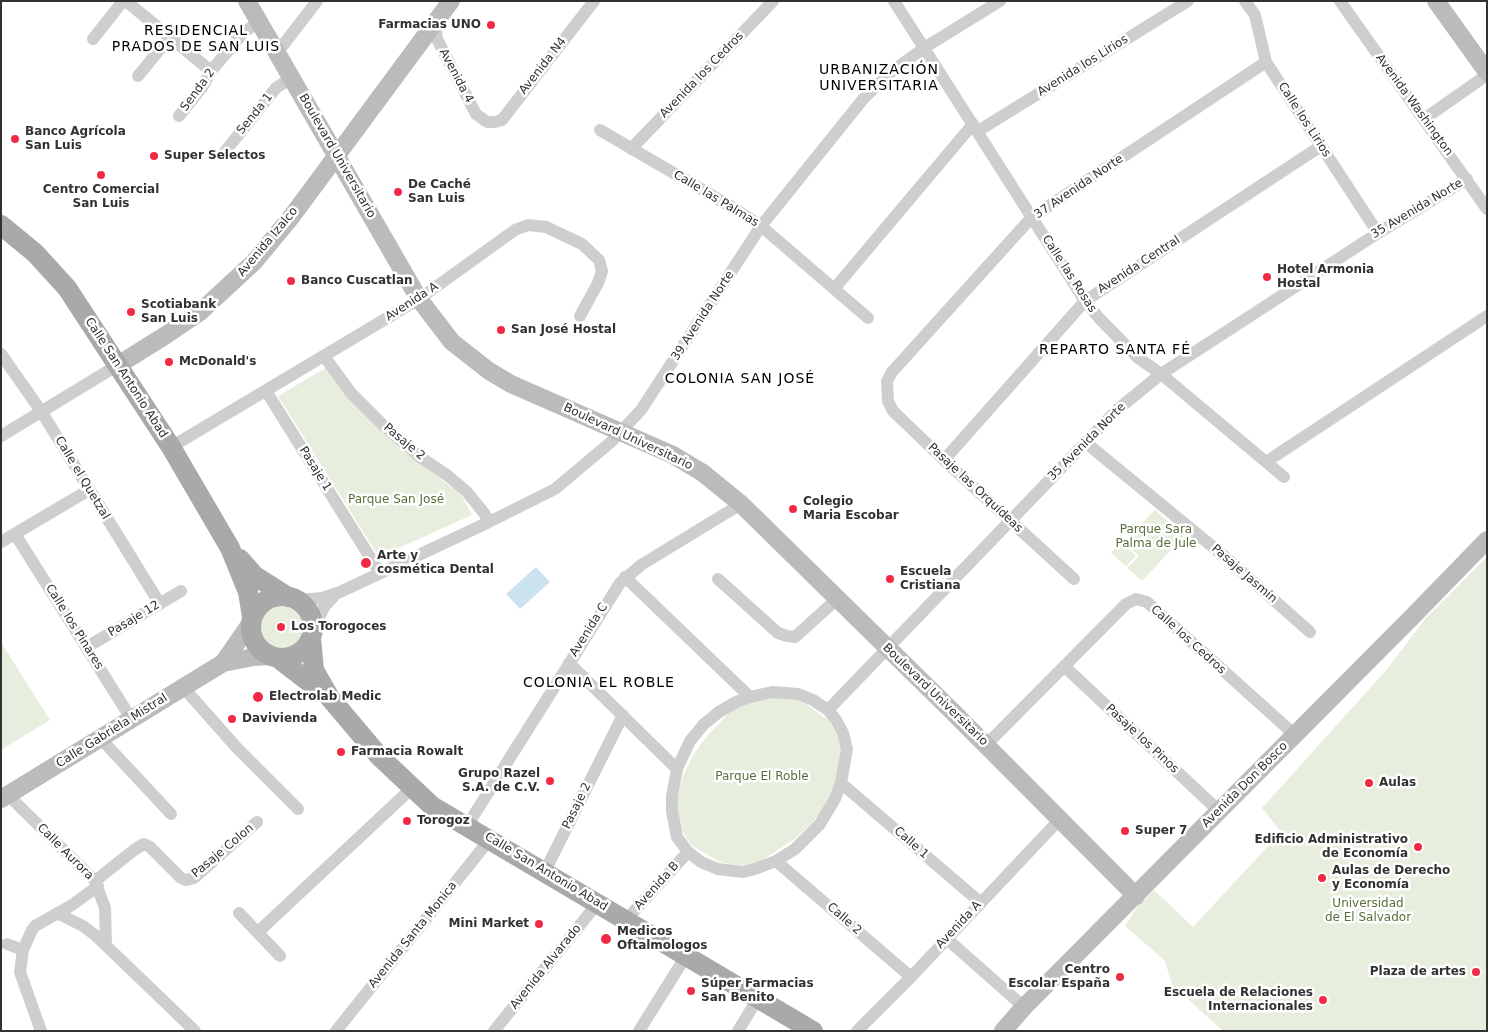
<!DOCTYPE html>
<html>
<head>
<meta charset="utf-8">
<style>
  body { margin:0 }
  #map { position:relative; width:1488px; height:1032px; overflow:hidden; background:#fff; font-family:"DejaVu Sans",sans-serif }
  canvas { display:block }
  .frame { position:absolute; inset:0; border:2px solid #313131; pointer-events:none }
</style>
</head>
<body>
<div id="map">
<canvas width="1488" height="1032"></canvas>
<div class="frame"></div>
</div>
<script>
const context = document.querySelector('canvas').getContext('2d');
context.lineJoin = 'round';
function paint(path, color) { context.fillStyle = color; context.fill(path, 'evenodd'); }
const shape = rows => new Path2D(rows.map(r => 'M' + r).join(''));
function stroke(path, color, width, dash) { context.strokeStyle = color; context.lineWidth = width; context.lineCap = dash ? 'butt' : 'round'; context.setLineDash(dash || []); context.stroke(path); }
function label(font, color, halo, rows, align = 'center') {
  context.font = font + ' "DejaVu Sans",sans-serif'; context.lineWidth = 5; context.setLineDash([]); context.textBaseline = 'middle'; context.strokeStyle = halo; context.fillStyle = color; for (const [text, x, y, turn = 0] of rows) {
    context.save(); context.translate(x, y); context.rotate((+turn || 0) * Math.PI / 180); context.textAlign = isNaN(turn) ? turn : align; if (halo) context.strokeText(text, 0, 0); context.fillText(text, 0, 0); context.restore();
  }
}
const green = shape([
  [327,367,384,434,461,495,472,515,379,557,278,396],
  [1155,510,1184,536,1142,581,1127,568,1139,556,1124,542],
  [1121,542,1136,556,1126,566,1111,553],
  [1487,557,1487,1031,1223,1031,1172,985,1165,961,1125,926,1137,907,1154,890,1193,927,1281,832,1262,808,1388,668,1425,619],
  '257 627a25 25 0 1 1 50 0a25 25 0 1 1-50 0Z',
  [1,642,50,720,1,750],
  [773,694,798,700,806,704,828,720,836,733,844,754,829,803,812,823,796,838,764,859,752,865,736,865,720,862,692,846,678,825,678,795,683,776,693,755,708,735,729,713,737,708]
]);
const water = shape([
  [536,567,550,582,520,609,506,594]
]);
const street = shape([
  [126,1,211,71],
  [894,1,1085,301,1099,318,1137,357,1161,374,1284,477],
  [1245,1,1255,15,1266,62,1378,233],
  [1340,1,1487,209],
  [435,23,437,39,476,114,487,122,495,122,502,120,594,1],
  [93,39,123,1],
  [277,53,317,1],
  [138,76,170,37],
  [179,116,203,86,211,71,244,32,259,22],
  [1424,119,1487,75],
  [600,130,735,209,761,226,868,318],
  [978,131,1188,1],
  [631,149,773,1],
  [223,154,276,88,291,78],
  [834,289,973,124],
  [1,354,41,411,160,604],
  [324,356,351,393,383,425,420,457,447,475,467,492,484,513,489,522],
  [266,391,380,573],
  [1,436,118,365],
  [1085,442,1224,556,1310,632],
  [171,447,419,299,515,230,528,225,546,227,582,244,599,260,602,271,598,283,580,316],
  [944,460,1085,301,1321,146],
  [1266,462,1487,316],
  [15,534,132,720],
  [1,542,89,490],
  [625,577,750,697],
  [718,579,778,633,787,636,795,637,837,599],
  [1074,579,944,460,893,411,888,401,887,381,892,372,1032,217,1266,62],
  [297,600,322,598,340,592,489,522,555,489,611,442,641,410,761,226,864,98,891,72,924,48,1000,1],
  [313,631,324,607,335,595],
  [87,647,181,591],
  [569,663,677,769],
  [1065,667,1219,811],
  [183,687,237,748,298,809],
  [772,692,798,694,813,700,828,710,836,720,843,733,847,749,841,783,835,799,820,824,795,849,776,861,755,869,743,872,718,869,701,862,688,852,677,837,672,811,672,796,677,769,690,741,704,724,719,712,736,702,750,697,772,692],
  [828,710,1117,410,1161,374,1378,233,1467,179],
  [101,739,171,814],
  [986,745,1126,604,1136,599,1147,602,1295,735],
  [841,783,981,903],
  [8,795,95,881,105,908,106,944],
  [467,826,620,583,641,565,741,504],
  [776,861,911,977],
  [545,871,623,715],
  [95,881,134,850,144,844,150,847,181,878,186,880,194,878,257,822],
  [57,913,83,926,95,935,195,1031],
  [239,913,280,956],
  [626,920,688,852],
  [258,932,412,788],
  [947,939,1024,1007],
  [7,944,23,950],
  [41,1031,20,972,23,950,32,930,35,926,72,905,98,886],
  [336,1031,490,839],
  [494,1031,597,904],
  [639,1031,686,956],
  [738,1031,758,998],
  [857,1031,911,977,1060,819]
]);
const secondary = shape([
  [247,1,419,299,452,342,489,371,511,384,673,455,703,473,741,504,954,713,1136,896],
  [1436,1,1487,72],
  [118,365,166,335,200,312,254,262,292,216,451,1],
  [223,663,254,657,270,656],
  [1,799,223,663,250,624],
  [1003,1031,1024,1007,1412,617,1487,540]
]);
const primary = shape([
  [1,225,35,253,67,288,171,447,230,548,248,592,252,617],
  [240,559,255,576,288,597],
  '251 627a31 31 0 1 1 62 0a31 31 0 1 1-62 0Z',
  [311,638,314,670,330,698,379,756,432,806,813,1031],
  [278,658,322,692]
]);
const markers = [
  [491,25,5,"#f12a44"],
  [15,139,5,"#f12a44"],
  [154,156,5,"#f12a44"],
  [101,175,5,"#f12a44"],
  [398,192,5,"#f12a44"],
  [1267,277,5,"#f12a44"],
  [291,281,5,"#f12a44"],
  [131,312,5,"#f12a44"],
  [501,330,5,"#f12a44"],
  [169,362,5,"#f12a44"],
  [793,509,5,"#f12a44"],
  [366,563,6,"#f12a44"],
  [890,579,5,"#f12a44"],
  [281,627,5,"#f12a44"],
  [258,697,6,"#f12a44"],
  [232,719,5,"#f12a44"],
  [341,752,5,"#f12a44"],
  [550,781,5,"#f12a44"],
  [1369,783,5,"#f12a44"],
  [407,821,5,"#f12a44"],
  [1125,831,5,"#f12a44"],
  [1418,847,5,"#f12a44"],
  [1322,878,5,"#f12a44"],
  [539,924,5,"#f12a44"],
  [606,939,6,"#f12a44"],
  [1476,972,5,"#f12a44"],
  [1120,977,5,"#f12a44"],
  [691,991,5,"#f12a44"],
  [1323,1000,5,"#f12a44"]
];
const poiNames = [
  ["Farmacias UNO",481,25,"right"],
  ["Banco Agrícola",25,132],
  ["San Luis",25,146],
  ["Super Selectos",164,156],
  ["De Caché",408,185],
  ["San Luis",408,199],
  ["Centro Comercial",101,190,"center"],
  ["San Luis",101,204,"center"],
  ["Hotel Armonia",1277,270],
  ["Hostal",1277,284],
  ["Banco Cuscatlan",301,281],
  ["Scotiabank",141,305],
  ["San Luis",141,319],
  ["San José Hostal",511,330],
  ["McDonald's",179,362],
  ["Colegio",803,502],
  ["Maria Escobar",803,516],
  ["Arte y",377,556],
  ["cosmética Dental",377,570],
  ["Escuela",900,572],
  ["Cristiana",900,586],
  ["Los Torogoces",291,627],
  ["Electrolab Medic",269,697],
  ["Davivienda",242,719],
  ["Farmacia Rowalt",351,752],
  ["Grupo Razel",540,774,"right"],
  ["S.A. de C.V.",540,788,"right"],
  ["Aulas",1379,783],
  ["Torogoz",417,821],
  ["Super 7",1135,831],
  ["Edificio Administrativo",1408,840,"right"],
  ["de Economía",1408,854,"right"],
  ["Aulas de Derecho",1332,871],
  ["y Economía",1332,885],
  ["Mini Market",529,924,"right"],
  ["Medicos",617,932],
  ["Oftalmologos",617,946],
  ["Centro",1110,970,"right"],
  ["Escolar España",1110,984,"right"],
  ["Plaza de artes",1466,972,"right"],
  ["Súper Farmacias",701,984],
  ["San Benito",701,998],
  ["Escuela de Relaciones",1313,993,"right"],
  ["Internacionales",1313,1007,"right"]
];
const streetNames = [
  ["Avenida N4",543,66,-52],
  ["Avenida los Lirios",1083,66,-32],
  ["Avenida los Cedros",702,75,-46],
  ["Avenida 4",456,76,62],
  ["Senda 2",198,90,-54],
  ["Avenida Washington",1414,105,54],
  ["Senda 1",255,114,-51],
  ["Calle los Lirios",1304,120,57],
  ["Boulevard Universitario",337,156,60],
  ["37 Avenida Norte",1079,187,-34],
  ["Calle las Palmas",716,199,31],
  ["35 Avenida Norte",1417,209,-31],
  ["Avenida Izalco",268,242,-50],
  ["Avenida Central",1139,265,-33],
  ["Calle las Rosas",1069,274,57],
  ["Avenida A",412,302,-33],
  ["39 Avenida Norte",703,316,-57],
  ["Calle San Antonio Abad",126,378,57],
  ["Boulevard Universitario",628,437,25],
  ["Pasaje 2",404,442,40],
  ["35 Avenida Norte",1087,442,-45],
  ["Pasaje 1",315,469,58],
  ["Calle el Quetzal",82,478,59],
  ["Pasaje las Orquídeas",975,488,43],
  ["Pasaje Jasmín",1244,574,41],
  ["Pasaje 12",134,619,-31],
  ["Calle los Pinares",74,627,58],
  ["Avenida C",589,630,-58],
  ["Calle los Cedros",1188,640,42],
  ["Boulevard Universitario",935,695,44],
  ["Calle Gabriela Mistral",112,731,-32],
  ["Pasaje los Pinos",1142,739,43],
  ["Avenida Don Bosco",1245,785,-45],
  ["Pasaje 2",577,806,-64],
  ["Calle 1",911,843,41],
  ["Pasaje Colon",223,851,-40],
  ["Calle Aurora",65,852,45],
  ["Calle San Antonio Abad",546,872,31],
  ["Avenida B",657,886,-48],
  ["Calle 2",844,919,41],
  ["Avenida A",959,925,-47],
  ["Avenida Santa Monica",413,935,-51],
  ["Avenida Alvarado",546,967,-51]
];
const parkNames = [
  ["Parque San José",396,500],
  ["Parque Sara",1156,530],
  ["Palma de Jule",1156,544],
  ["Parque El Roble",762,777],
  ["Universidad",1368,904],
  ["de El Salvador",1368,918]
];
const neighbourhoodNames = [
  ["RESIDENCIAL",196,31],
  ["PRADOS DE SAN LUIS",196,47],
  ["URBANIZACIÓN",879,70],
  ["UNIVERSITARIA",879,86],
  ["REPARTO SANTA FÉ",1115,350],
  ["COLONIA SAN JOSÉ",740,379],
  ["COLONIA EL ROBLE",599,683]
];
paint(green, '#e8eede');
paint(water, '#cae3ef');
stroke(street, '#cecece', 12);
stroke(secondary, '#bbb', 18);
stroke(primary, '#a9a9a9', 20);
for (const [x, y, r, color] of markers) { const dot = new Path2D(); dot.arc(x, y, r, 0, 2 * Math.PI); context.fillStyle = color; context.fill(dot); stroke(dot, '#fff', 2); }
label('bold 12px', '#313131', '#fff', poiNames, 'left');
label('12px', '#313131', '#fff', streetNames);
label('12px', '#57703a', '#fff', parkNames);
context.letterSpacing = '1px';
label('14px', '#000', '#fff', neighbourhoodNames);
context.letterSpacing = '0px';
</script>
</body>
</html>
